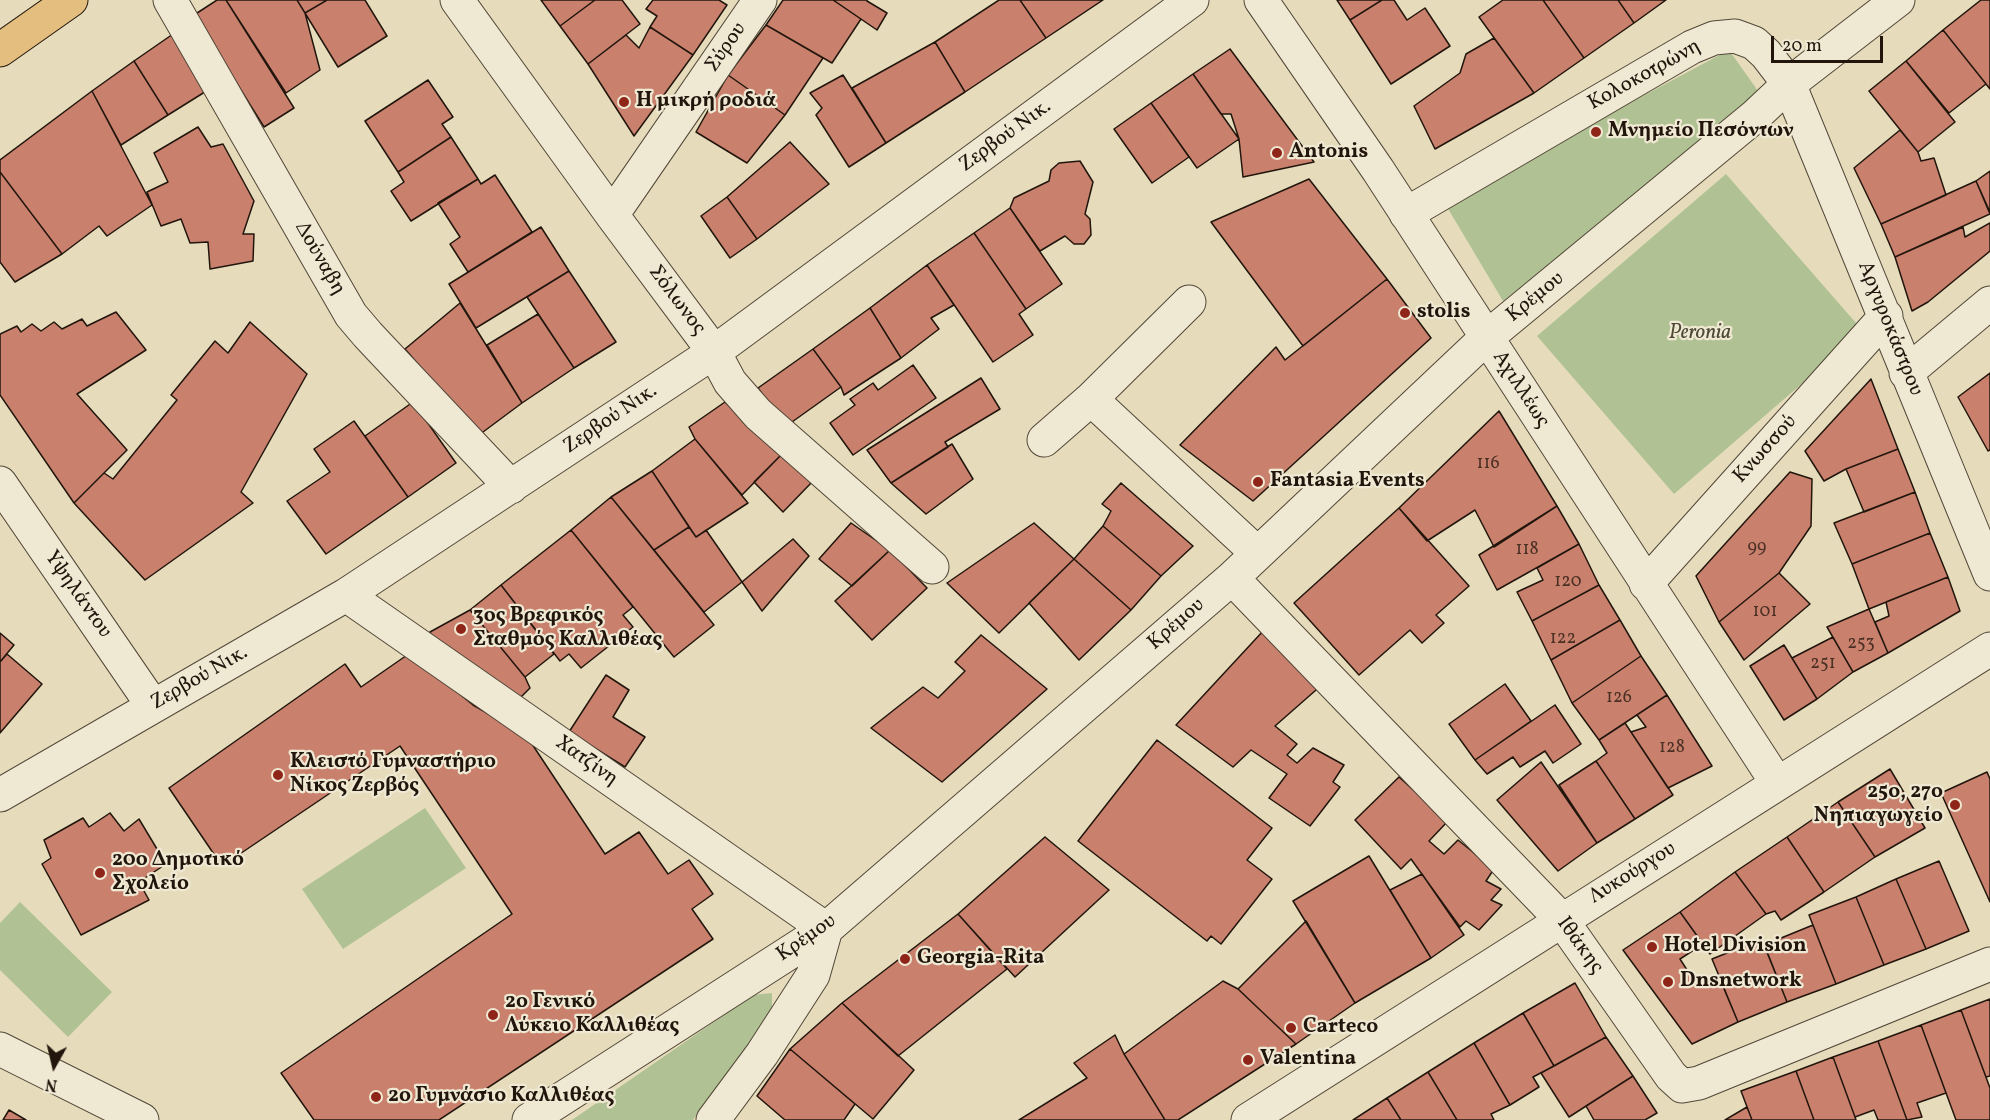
<!DOCTYPE html>
<html>
<head>
<meta charset="utf-8">
<style>
  body { margin:0 }
  #map { position:relative; width:1990px; height:1120px; overflow:hidden; background:#e6dcbb; font-family:Vollkorn,serif }
  canvas { display:block }
  .north { position:absolute; left:24px; top:1036px; width:60px; height:60px; -webkit-text-stroke:4px #efe8d3; paint-order:stroke; rotate:188deg; font-size:16px; font-weight:700; line-height:24px; text-align:center; color:#21150c }
  .north::after { content:''; display:block; margin:auto; width:21px; height:27px; background:#21150c; clip-path:polygon(50% 0,100% 100%,50% 72%,0 100%) }
  .scale { position:absolute; left:1771px; top:36px; width:112px; height:27px; box-sizing:border-box; border:3px solid #21150c; border-top:0; padding-left:8px; font-size:18px; line-height:21px; white-space:nowrap; color:#21150c; -webkit-text-stroke:4px #efe8d3; paint-order:stroke }
</style>
</head>
<body>
<div id="map">
<canvas width="1990" height="1120"></canvas>
<div class="north">N</div>
<div class="scale">20 m</div>
</div>
<script>
const context = document.querySelector('canvas').getContext('2d');
context.lineJoin = 'round';
function paint(path, color) { context.fillStyle = color; context.fill(path, 'evenodd'); }
const shape = rows => new Path2D(rows.map(r => 'M' + r).join(''));
function stroke(path, color, width, dash) { context.strokeStyle = color; context.lineWidth = width; context.lineCap = dash ? 'butt' : 'round'; context.setLineDash(dash || []); context.stroke(path); }
function label(font, color, halo, rows, align = 'center') {
  context.font = font + ' Vollkorn,serif'; context.lineWidth = 4.5; context.setLineDash([]); context.textBaseline = 'middle'; context.strokeStyle = halo; context.fillStyle = color; for (const [text, x, y, turn = 0] of rows) {
    context.save(); context.translate(x, y); context.rotate((+turn || 0) * Math.PI / 180); context.textAlign = isNaN(turn) ? turn : align; if (halo) context.strokeText(text, 0, 0); context.fillText(text, 0, 0); context.restore();
  }
}
const green = shape([
  [1729,50,1763,98,1503,301,1444,202],
  [1726,174,1863,331,1674,494,1537,336],
  [425,808,466,868,343,949,302,889],
  [20,902,112,992,68,1037,0,970,0,923],
  [772,993,772,1012,693,1120,572,1120,753,995]
]);
const building = shape([
  [217,0,226,0,294,108,264,127,194,15,217,0],
  [226,0,297,0,305,13,320,70,286,93,226,0],
  [297,0,327,0,305,13,297,0],
  [327,0,365,0,387,36,338,67,305,13,327,0],
  [541,0,595,0,560,26,541,0],
  [595,0,622,0,640,24,588,64,560,26,595,0],
  [653,0,719,0,727,5,693,55,650,27,657,16,646,9,653,0],
  [783,0,833,0,861,19,832,63,766,25,783,0],
  [833,0,867,0,867,1,887,13,877,30,833,0],
  [999,0,1020,0,1046,38,965,92,935,42,999,0],
  [1020,0,1103,0,1046,38,1020,0],
  [1337,0,1382,0,1350,20,1337,0],
  [1382,0,1394,0,1407,20,1425,8,1450,46,1391,84,1350,20,1382,0],
  [1503,0,1543,0,1584,58,1534,93,1479,17,1503,0],
  [1543,0,1618,0,1634,23,1584,58,1543,0],
  [1618,0,1666,0,1634,23,1618,0],
  [1981,0,1990,0,1990,89,1943,30,1981,0],
  [766,25,823,58,785,115,728,75,766,25],
  [650,27,693,55,634,136,588,64,626,35,639,48,650,27],
  [1943,30,1986,84,1949,113,1906,61,1943,30],
  [173,34,208,90,168,115,134,61,173,34],
  [1494,38,1534,93,1435,149,1414,106,1460,73,1466,54,1494,38],
  [935,42,965,92,886,143,852,88,935,42],
  [1230,49,1314,162,1243,177,1239,139,1231,114,1221,114,1193,74,1230,49],
  [134,61,168,115,121,145,92,91,134,61],
  [1906,61,1955,122,1918,152,1869,91,1906,61],
  [1193,74,1239,139,1197,168,1151,103,1193,74],
  [728,75,785,115,747,163,696,132,728,75],
  [843,75,886,143,849,167,816,115,822,108,810,93,843,75],
  [428,80,453,117,442,124,451,137,398,172,365,121,428,80],
  [92,91,152,205,107,236,99,226,62,254,0,172,0,160,92,91],
  [1151,103,1189,157,1152,183,1114,129,1151,103],
  [198,127,211,147,223,144,254,201,243,234,254,234,253,261,210,269,208,242,190,243,181,219,161,226,147,192,168,182,154,153,198,127],
  [1900,130,1918,152,1921,161,1934,158,1946,195,1881,224,1854,168,1900,130],
  [451,137,478,179,411,221,391,191,404,182,398,172,451,137],
  [790,142,829,184,757,239,727,197,790,142],
  [1080,161,1093,182,1085,214,1090,219,1091,235,1084,244,1074,244,1065,236,1040,251,1010,208,1014,198,1049,181,1051,170,1059,163,1080,161],
  [1990,171,1990,212,1976,181,1990,171],
  [0,172,62,254,15,282,0,262,0,172],
  [495,175,532,232,468,272,450,244,460,237,438,203,478,179,481,184,495,175],
  [1309,179,1387,279,1303,346,1211,222,1309,179],
  [1976,181,1990,214,1895,257,1881,224,1976,181],
  [727,197,757,239,730,258,701,216,727,197],
  [1010,208,1062,284,1026,309,974,233,1010,208],
  [1990,223,1990,251,1928,302,1912,311,1895,257,1963,227,1965,237,1990,223],
  [541,227,569,271,476,328,449,284,541,227],
  [974,233,1026,309,1019,314,1033,335,993,362,927,265,974,233],
  [927,265,954,305,931,318,939,329,901,358,870,308,927,265],
  [569,271,616,342,574,368,527,297,569,271],
  [1387,279,1431,338,1253,501,1180,445,1276,347,1285,360,1387,279],
  [460,303,522,403,479,435,405,349,460,303],
  [870,308,901,358,844,395,841,387,813,349,870,308],
  [116,312,146,350,77,394,127,450,74,503,0,395,0,334,17,326,21,332,32,324,41,331,54,322,62,329,82,319,87,326,116,312],
  [538,314,574,368,522,403,487,345,538,314],
  [250,322,307,374,241,492,253,503,145,580,74,503,104,473,113,479,177,400,171,395,215,341,228,353,250,322],
  [813,349,841,387,785,427,758,388,813,349],
  [913,365,936,398,853,455,830,423,855,405,850,399,873,383,878,390,913,365],
  [1990,373,1990,450,1988,451,1958,397,1990,373],
  [981,378,1000,409,945,442,948,447,891,483,867,450,981,378],
  [1871,379,1898,449,1846,469,1824,481,1805,451,1871,379],
  [413,402,456,463,408,497,365,436,413,402],
  [725,402,782,454,742,495,695,439,689,427,725,402],
  [1499,411,1557,506,1494,547,1475,510,1427,541,1399,508,1499,411],
  [354,421,408,497,326,554,287,501,330,472,314,449,354,421],
  [695,439,748,503,696,537,652,471,695,439],
  [952,444,973,479,926,514,891,483,952,444],
  [1898,449,1915,492,1864,512,1846,469,1898,449],
  [782,454,813,481,783,512,754,482,782,454],
  [652,471,689,527,654,550,611,497,652,471],
  [1790,472,1812,479,1811,526,1779,573,1719,622,1696,576,1790,472],
  [1121,483,1193,546,1161,576,1103,526,1111,511,1102,504,1121,483],
  [1915,492,1930,533,1852,564,1834,523,1915,492],
  [611,497,714,625,674,657,571,530,611,497],
  [1557,506,1579,544,1497,590,1479,555,1557,506],
  [1399,508,1469,586,1436,615,1444,623,1422,643,1410,630,1359,675,1294,603,1399,508],
  [851,523,890,550,852,586,819,559,851,523],
  [1034,523,1074,559,999,633,947,583,1034,523],
  [1103,526,1161,576,1131,610,1074,559,1103,526],
  [689,527,696,537,706,530,742,582,704,612,654,550,689,527],
  [571,530,633,607,623,615,633,627,581,668,569,654,560,661,501,585,571,530],
  [1930,533,1948,577,1869,609,1852,564,1930,533],
  [793,539,809,556,762,611,742,582,793,539],
  [1579,544,1599,585,1532,621,1517,592,1543,580,1537,568,1579,544],
  [890,550,927,588,872,640,835,601,890,550],
  [1074,559,1131,610,1079,660,1029,603,1074,559],
  [1779,573,1810,604,1744,660,1719,622,1779,573],
  [1948,577,1960,611,1888,653,1875,622,1889,616,1886,602,1948,577],
  [501,585,554,654,525,677,470,610,501,585],
  [1599,585,1620,620,1551,660,1532,621,1599,585],
  [1869,609,1888,653,1853,672,1827,627,1869,609],
  [470,610,525,677,530,688,516,702,435,644,430,632,470,610],
  [1620,620,1641,656,1572,703,1551,660,1620,620],
  [1264,630,1324,683,1275,726,1297,744,1287,755,1297,763,1313,748,1344,765,1333,782,1340,787,1310,826,1269,798,1287,774,1251,750,1233,767,1176,725,1264,630],
  [0,633,14,645,0,662,0,633],
  [981,635,1047,689,942,782,871,728,923,687,938,698,965,671,955,662,981,635],
  [1833,637,1853,672,1817,699,1792,658,1833,637],
  [1784,645,1817,699,1784,720,1750,666,1784,645],
  [410,653,473,705,526,735,605,854,639,832,668,874,689,860,713,894,692,909,713,939,439,1120,314,1120,281,1073,512,914,400,746,222,866,169,788,345,664,361,687,410,653],
  [7,654,42,684,0,733,0,662,7,654],
  [1641,656,1667,695,1599,740,1572,703,1641,656],
  [606,675,629,690,613,717,645,737,625,767,569,732,606,675],
  [1505,684,1531,721,1475,760,1449,724,1505,684],
  [1667,695,1712,766,1668,788,1631,732,1646,727,1637,715,1667,695],
  [1555,705,1581,744,1553,763,1545,751,1520,767,1513,757,1487,774,1475,760,1555,705],
  [1625,723,1673,795,1635,819,1596,761,1607,753,1599,740,1625,723],
  [1157,740,1272,828,1247,860,1272,879,1221,944,1211,936,1207,941,1078,841,1157,740],
  [1596,761,1635,819,1597,843,1559,785,1596,761],
  [1541,762,1597,843,1558,871,1497,800,1541,762],
  [1890,769,1925,828,1875,857,1838,802,1890,769],
  [1987,772,1990,779,1990,902,1941,793,1987,772],
  [1399,777,1448,821,1429,841,1444,854,1458,840,1494,869,1486,881,1501,889,1491,900,1502,905,1479,930,1466,921,1460,927,1411,859,1401,869,1355,820,1399,777],
  [1838,802,1875,857,1824,892,1787,837,1838,802],
  [110,813,124,831,139,819,166,864,139,882,149,900,81,935,42,864,51,858,44,840,83,818,89,827,110,813],
  [1045,837,1109,890,1015,977,958,914,1045,837],
  [1787,837,1824,892,1781,920,1775,911,1766,914,1735,872,1787,837],
  [1369,856,1431,958,1355,1003,1293,901,1369,856],
  [1939,861,1969,931,1926,949,1896,879,1939,861],
  [1735,872,1766,914,1710,954,1680,912,1735,872],
  [1422,874,1464,935,1431,958,1390,890,1422,874],
  [1896,879,1926,949,1884,965,1856,897,1896,879],
  [1856,897,1884,965,1836,984,1809,915,1856,897],
  [1680,912,1703,944,1680,959,1698,987,1719,977,1738,1022,1692,1044,1623,950,1680,912],
  [958,914,1007,969,898,1056,842,1003,958,914],
  [1306,921,1355,1003,1296,1044,1238,989,1306,921],
  [1813,925,1836,984,1787,1002,1764,945,1813,925],
  [1762,939,1787,1002,1738,1022,1712,959,1762,939],
  [1223,981,1238,989,1296,1044,1178,1120,1165,1120,1124,1054,1223,981],
  [1575,983,1606,1037,1554,1066,1523,1013,1575,983],
  [1990,999,1990,1076,1986,1077,1961,1010,1990,999],
  [842,1003,914,1070,873,1119,790,1049,842,1003],
  [1961,1010,1990,1088,1990,1120,1956,1120,1921,1025,1961,1010],
  [1523,1013,1554,1066,1533,1077,1539,1087,1510,1105,1474,1043,1523,1013],
  [1921,1025,1946,1093,1917,1103,1922,1117,1907,1120,1878,1041,1921,1025],
  [1115,1035,1124,1054,1165,1120,1019,1120,1087,1078,1074,1063,1115,1035],
  [1606,1037,1633,1076,1569,1117,1541,1073,1606,1037],
  [1878,1041,1907,1120,1878,1120,1874,1110,1855,1117,1833,1057,1878,1041],
  [1474,1043,1510,1105,1491,1114,1494,1120,1457,1120,1428,1072,1474,1043],
  [790,1049,855,1104,844,1120,785,1120,757,1096,790,1049],
  [1833,1057,1855,1117,1856,1120,1814,1120,1796,1071,1833,1057],
  [1796,1071,1814,1120,1752,1120,1741,1091,1796,1071],
  [1428,1072,1457,1120,1401,1120,1387,1098,1428,1072],
  [1633,1076,1657,1113,1645,1120,1594,1120,1586,1106,1633,1076],
  [1387,1098,1401,1120,1353,1120,1387,1098],
  [1747,1107,1752,1120,1725,1120,1747,1107],
  [9,1110,26,1120,3,1120,9,1110]
]);
const minor = shape([
  [170,0,351,315,368,335,511,487],
  [457,0,612,215,714,352,730,382,758,414,932,567],
  [1261,0,1378,170,1777,783],
  [1406,214,1692,47,1714,38,1735,36,1754,43,1766,54,1789,84,1990,574],
  [612,215,760,0],
  [1906,373,1990,303],
  [1091,399,1257,553],
  [1044,440,1091,399,1189,302],
  [0,483,153,706],
  [1232,578,1561,919,1671,1076,1682,1086,1699,1083,1990,964],
  [1646,584,1886,316],
  [346,595,826,929,813,975,762,1054,713,1120],
  [0,795,346,595,714,352,1192,0],
  [0,1049,142,1120],
  [529,1120,826,929,1232,578,1486,338,1755,116,1789,84,1898,0],
  [1248,1120,1990,649]
]);
const major = shape([
  [0,50,71,0]
]);
const markers = [
  [624,102,6,"#8f2418"],
  [1596,132,6,"#8f2418"],
  [1277,153,6,"#8f2418"],
  [1405,313,6,"#8f2418"],
  [1258,482,6,"#8f2418"],
  [461,629,6,"#8f2418"],
  [278,775,6,"#8f2418"],
  [1955,805,6,"#8f2418"],
  [100,873,6,"#8f2418"],
  [1652,947,6,"#8f2418"],
  [905,959,6,"#8f2418"],
  [1668,982,6,"#8f2418"],
  [493,1015,6,"#8f2418"],
  [1291,1028,6,"#8f2418"],
  [1248,1060,6,"#8f2418"],
  [376,1097,6,"#8f2418"]
];
const numberNames = [
  ["116",1488,465],
  ["99",1757,549],
  ["118",1527,551],
  ["120",1568,583],
  ["101",1765,613],
  ["122",1563,640],
  ["253",1861,645],
  ["251",1823,665],
  ["126",1619,699],
  ["128",1672,749]
];
const streetNames = [
  ["Σύρου",727,48,-55],
  ["Κολοκοτρώνη",1645,76,-29],
  ["Ζερβού Νικ.",1006,137,-36],
  ["Δούναβη",319,259,60],
  ["Κρέμου",1536,298,-39],
  ["Σόλωνος",676,301,53],
  ["Αργυροκάστρου",1889,329,68],
  ["Αχιλλέως",1520,390,57],
  ["Ζερβού Νικ.",611,420,-34],
  ["Κνωσσού",1766,450,-48],
  ["Υψηλάντου",77,595,55],
  ["Κρέμου",1177,625,-41],
  ["Ζερβού Νικ.",200,679,-30],
  ["Χατζίνη",586,762,35],
  ["Λυκούργου",1633,874,-32],
  ["Κρέμου",807,939,-35],
  ["Ιθάκης",1579,946,54]
];
const poiNames = [
  ["Η μικρή ροδιά",636,102],
  ["Μνημείο Πεσόντων",1608,132],
  ["Antonis",1289,153],
  ["stolis",1417,313],
  ["Fantasia Events",1270,482],
  ["3ος Βρεφικός",473,617],
  ["Σταθμός Καλλιθέας",473,641],
  ["Κλειστό Γυμναστήριο",290,763],
  ["Νίκος Ζερβός",290,787],
  ["25ο, 27ο",1943,793,"right"],
  ["Νηπιαγωγείο",1943,817,"right"],
  ["20ο Δημοτικό",112,861],
  ["Σχολείο",112,885],
  ["Hotel Division",1664,947],
  ["Georgia-Rita",917,959],
  ["Dnsnetwork",1680,982],
  ["2ο Γενικό",505,1003],
  ["Λύκειο Καλλιθέας",505,1027],
  ["Carteco",1303,1028],
  ["Valentina",1260,1060],
  ["2ο Γυμνάσιο Καλλιθέας",388,1097]
];
const parkNames = [
  ["Peronia",1700,334]
];
paint(green, '#b0c294');
paint(building, '#c9816e');
stroke(building, '#21150c', 1.5);
stroke(minor, '#524738', 35);
stroke(major, '#21150c', 35);
stroke(minor, '#efe8d3', 33);
stroke(major, '#e3be7e', 33);
for (const [x, y, r, color] of markers) { const dot = new Path2D(); dot.arc(x, y, r, 0, 2 * Math.PI); context.fillStyle = color; context.fill(dot); stroke(dot, '#efe8d3', 2); }
label('18px', '#4b3024', null, numberNames);
label('21px', '#21150c', '#efe8d3', streetNames);
label('bold 21px', '#21150c', '#efe8d3', poiNames, 'left');
label('italic 21px', '#4c4935', '#efe8d3', parkNames);
</script>
</body>
</html>
